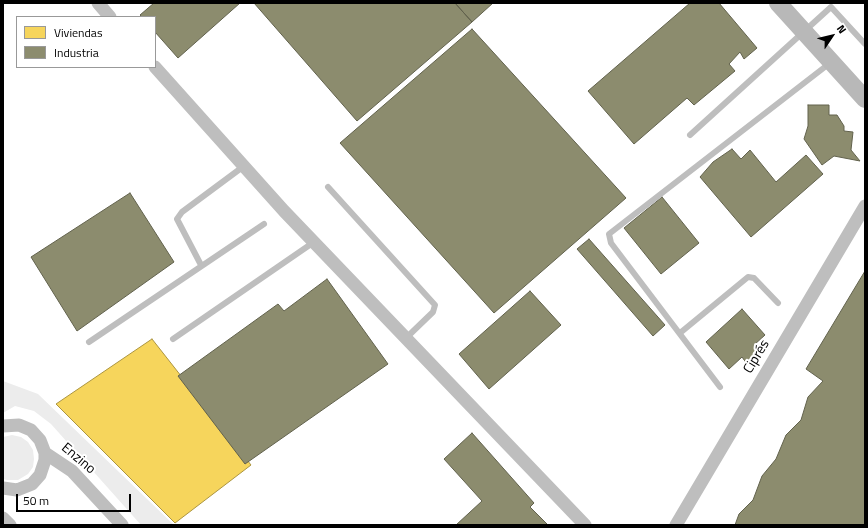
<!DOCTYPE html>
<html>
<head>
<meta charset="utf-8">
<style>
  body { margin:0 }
  #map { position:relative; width:868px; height:528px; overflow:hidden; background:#fff; font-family:"Titillium Web",sans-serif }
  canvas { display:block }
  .frame { position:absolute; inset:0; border:4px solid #000; pointer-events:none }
  .legend { position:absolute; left:16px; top:16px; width:140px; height:52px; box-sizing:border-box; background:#fff; border:1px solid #999; margin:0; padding:5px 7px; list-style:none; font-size:12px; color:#000 }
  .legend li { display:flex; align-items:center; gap:8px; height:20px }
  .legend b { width:20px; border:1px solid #999 }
  .north { position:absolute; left:812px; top:16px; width:40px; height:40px; -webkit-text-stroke:3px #fff; paint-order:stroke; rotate:55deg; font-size:11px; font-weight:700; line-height:16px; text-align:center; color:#000 }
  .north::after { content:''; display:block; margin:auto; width:14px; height:18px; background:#000; clip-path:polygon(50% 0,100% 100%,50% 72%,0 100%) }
  .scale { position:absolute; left:16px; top:494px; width:115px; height:18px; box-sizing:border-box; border:2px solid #000; border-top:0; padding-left:5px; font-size:12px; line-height:14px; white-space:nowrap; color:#000; -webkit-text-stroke:3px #fff; paint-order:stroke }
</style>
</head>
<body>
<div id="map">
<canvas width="868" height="528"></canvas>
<div class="frame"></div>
<ul class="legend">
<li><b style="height:11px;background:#f6d55c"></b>Viviendas</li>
<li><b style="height:11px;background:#8c8c6e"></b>Industria</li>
</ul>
<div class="north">N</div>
<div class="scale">50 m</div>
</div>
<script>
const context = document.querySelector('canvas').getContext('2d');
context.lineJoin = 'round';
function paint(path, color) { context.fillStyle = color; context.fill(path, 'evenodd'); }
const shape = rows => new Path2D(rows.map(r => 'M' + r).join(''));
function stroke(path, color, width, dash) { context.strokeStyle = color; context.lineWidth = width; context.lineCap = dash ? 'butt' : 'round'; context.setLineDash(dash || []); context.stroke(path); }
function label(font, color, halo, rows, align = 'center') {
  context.font = font + ' "Titillium Web",sans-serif'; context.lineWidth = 4; context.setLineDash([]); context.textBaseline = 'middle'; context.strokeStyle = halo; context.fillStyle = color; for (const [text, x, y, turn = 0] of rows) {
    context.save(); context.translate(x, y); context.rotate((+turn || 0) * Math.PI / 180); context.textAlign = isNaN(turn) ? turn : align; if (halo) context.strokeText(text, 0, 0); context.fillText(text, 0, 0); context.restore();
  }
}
const green = shape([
  [3,381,38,394,174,525,141,525,51,424,34,411,15,406,3,413],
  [12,435,21,437,28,442,33,450,34,459,33,467,28,474,18,480,7,480,3,479,3,437]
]);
const homes = shape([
  [152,339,251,465,175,523,56,404,152,339]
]);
const industry = shape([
  [154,3,240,3,178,58,155,32,155,17,142,17,140,15,154,3],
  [254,3,455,3,472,22,357,121,254,3],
  [455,3,493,3,472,22,455,3],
  [690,3,719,3,757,48,744,59,740,52,729,64,735,71,694,105,687,98,634,144,588,91,690,3],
  [472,29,626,198,494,313,340,143,472,29],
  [808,105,829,105,829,115,837,115,844,126,844,131,853,132,851,150,860,161,834,156,822,165,804,139,808,126,808,105],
  [732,149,741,159,750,150,776,182,806,155,823,174,751,237,700,177,713,162,732,149],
  [130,193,174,262,77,331,31,257,130,193],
  [662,197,699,243,661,274,624,228,662,197],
  [589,239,665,325,653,336,577,249,589,239],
  [865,271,865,525,735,525,739,514,753,500,762,476,776,459,786,435,801,420,808,397,823,381,806,369,865,271],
  [327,279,388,364,245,464,178,376,278,304,284,311,327,279],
  [530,291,561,325,489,389,459,354,530,291],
  [742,309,765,335,754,345,760,354,747,364,742,357,729,369,706,342,742,309],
  [472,433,534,503,530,507,548,525,456,525,482,501,444,459,472,433]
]);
const lane = shape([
  [690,135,831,7,865,44],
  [328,187,435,305,433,312,405,339],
  [201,265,177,219,182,212,244,166],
  [680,333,748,277,754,278,778,303],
  [173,339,314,242],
  [89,342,264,224],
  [720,387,611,243,609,234,830,63]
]);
const street = shape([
  [98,3,110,17],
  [155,67,284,211,585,525],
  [3,426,19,425,31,430,40,440,45,453,45,460,40,475,32,484,17,490,3,488],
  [45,453,72,471,122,525],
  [3,518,10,525],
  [676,525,865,206]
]);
const secondary = shape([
  [778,3,865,99]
]);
const streetNames = [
  ["Ciprés",757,357,-59],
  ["Enzino",78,459,40]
];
paint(green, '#ececec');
paint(homes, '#f6d55c');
stroke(homes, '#ac9540', 1);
paint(industry, '#8c8c6e');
stroke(industry, '#62624d', 1);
stroke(lane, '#bebebe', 6);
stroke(street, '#bebebe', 13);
stroke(secondary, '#b8b8b8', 18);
label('14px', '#000', '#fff', streetNames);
</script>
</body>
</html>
